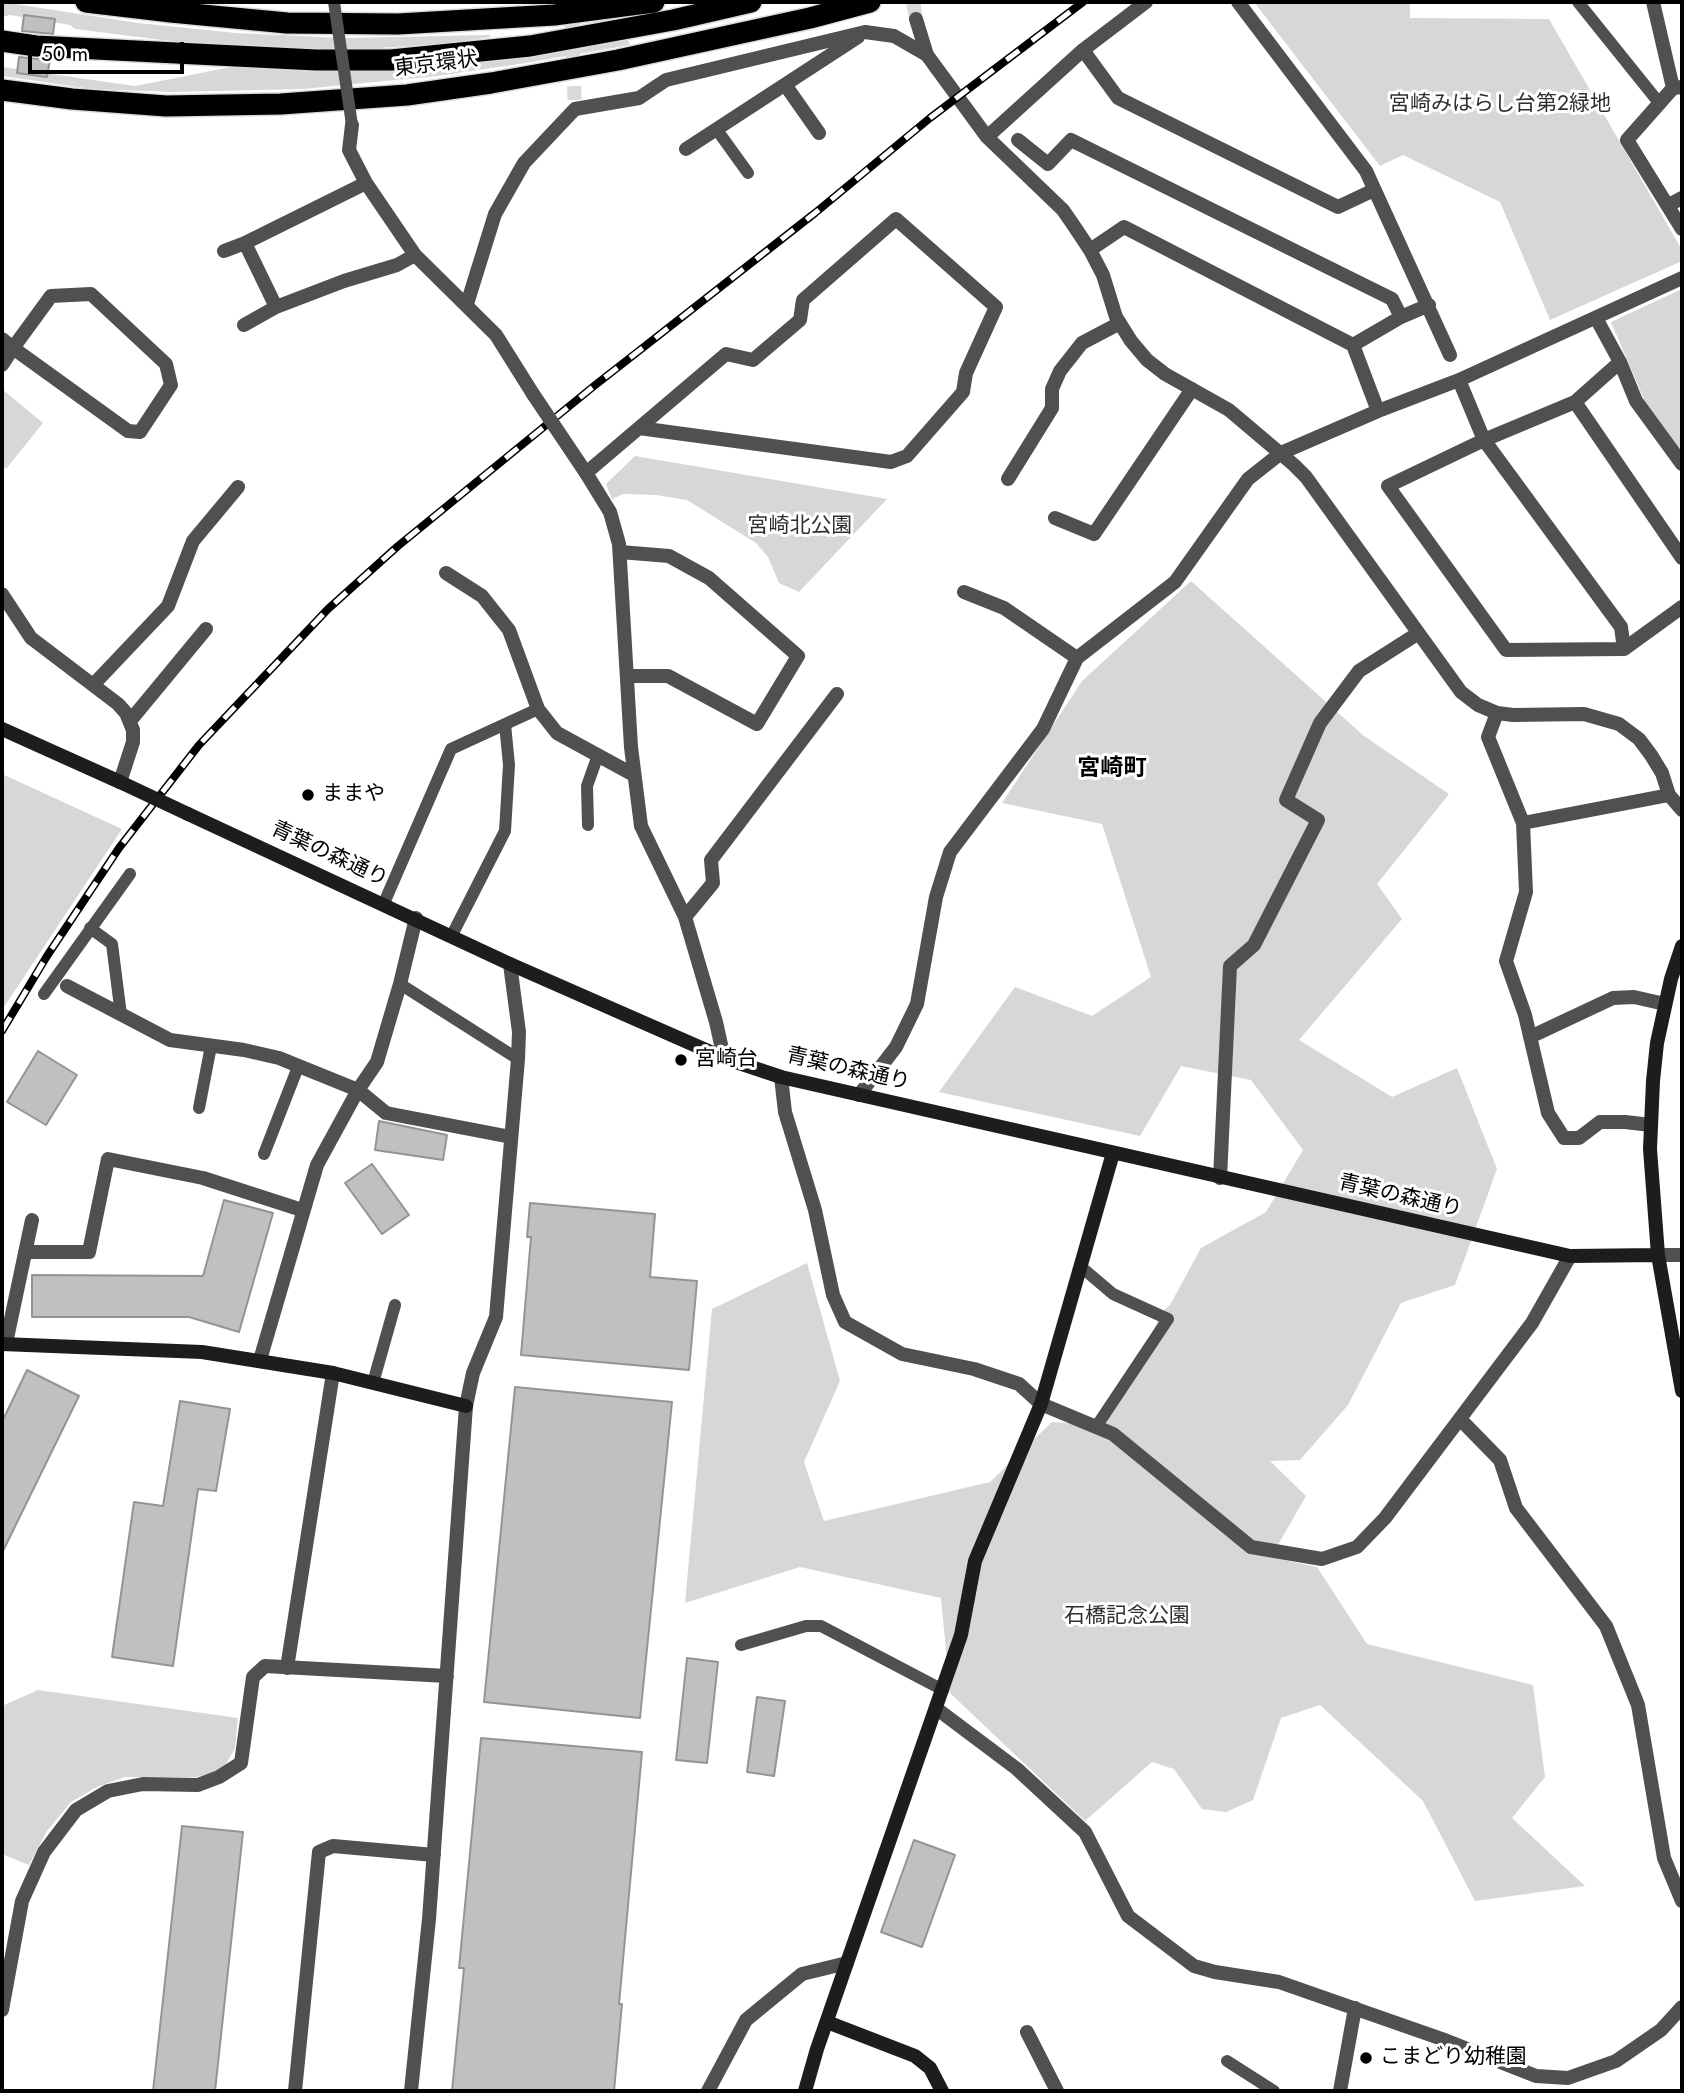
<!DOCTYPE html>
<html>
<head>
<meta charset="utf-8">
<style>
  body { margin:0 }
  #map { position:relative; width:1684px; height:2093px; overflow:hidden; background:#fff; font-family:Jost,sans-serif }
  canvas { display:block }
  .frame { position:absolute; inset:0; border:4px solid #000; pointer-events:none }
  .scale { position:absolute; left:28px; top:42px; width:156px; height:32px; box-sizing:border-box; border:4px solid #000; border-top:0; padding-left:9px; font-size:21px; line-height:24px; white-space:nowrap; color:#000; -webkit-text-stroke:5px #fff; paint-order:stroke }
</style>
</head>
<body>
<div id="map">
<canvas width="1684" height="2093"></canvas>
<div class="frame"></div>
<div class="scale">50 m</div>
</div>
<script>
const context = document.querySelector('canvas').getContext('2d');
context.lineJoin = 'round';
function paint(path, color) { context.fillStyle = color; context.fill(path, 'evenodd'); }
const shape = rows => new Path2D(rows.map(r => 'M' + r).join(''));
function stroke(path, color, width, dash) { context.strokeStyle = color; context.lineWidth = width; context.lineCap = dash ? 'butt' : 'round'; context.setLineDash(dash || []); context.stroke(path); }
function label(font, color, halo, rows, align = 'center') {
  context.font = font + ' Jost,"Noto Sans JP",sans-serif'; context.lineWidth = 6; context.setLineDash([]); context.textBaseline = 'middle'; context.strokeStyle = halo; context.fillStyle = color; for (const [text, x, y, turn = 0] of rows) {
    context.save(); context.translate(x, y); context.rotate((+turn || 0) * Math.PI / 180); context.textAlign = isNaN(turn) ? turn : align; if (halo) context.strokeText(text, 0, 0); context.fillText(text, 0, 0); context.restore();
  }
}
const green = shape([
  [2,2,138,23,236,33,343,38,489,35,491,37,440,44,363,49,288,50,250,48,170,41,75,29,70,25,10,15,2,17],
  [1254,2,1410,2,1410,18,1549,19,1682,250,1682,261,1550,320,1500,202,1403,155,1380,166],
  [627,37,630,45,526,63,437,76,303,89,172,92,92,89,2,76,2,67,135,86,231,67,272,69,349,68,577,47,578,50],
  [1682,289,1682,455,1646,404,1611,322],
  [2,389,43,423,6,469,2,466],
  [635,456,887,499,799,592,779,583,768,557,756,543,687,500,656,495,623,494,612,499,606,484],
  [1191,581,1364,736,1449,794,1377,884,1402,919,1299,1040,1392,1097,1457,1068,1497,1169,1455,1285,1401,1303,1348,1405,1300,1460,1270,1461,1306,1496,1271,1557,1317,1567,1367,1644,1533,1685,1545,1777,1512,1818,1585,1886,1475,1901,1423,1801,1320,1705,1281,1718,1253,1800,1226,1812,1202,1809,1174,1769,1152,1762,1085,1821,950,1693,941,1598,800,1567,685,1603,712,1309,807,1263,840,1381,804,1462,824,1521,990,1482,1052,1422,1105,1425,1163,1311,1170,1305,1201,1248,1266,1212,1303,1150,1251,1080,1181,1066,1140,1136,939,1092,1015,987,1092,1016,1151,977,1102,824,1002,803,1082,681],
  [2,774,122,829,2,1010],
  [38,1690,238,1718,235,1748,226,1764,213,1773,197,1777,125,1777,97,1787,71,1802,47,1831,29,1865,2,1854,2,1706]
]);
const building = shape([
  [24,15,55,19,53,34,22,31,24,15],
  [19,57,50,60,47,77,17,73,19,57],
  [38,1051,77,1075,46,1125,7,1102,38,1051],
  [379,1121,447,1135,443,1160,375,1150,379,1121],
  [372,1164,409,1215,382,1234,345,1183,372,1164],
  [224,1200,273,1213,239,1332,189,1317,32,1317,32,1275,203,1276,224,1200],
  [530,1203,655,1214,650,1277,697,1281,689,1370,521,1355,531,1237,527,1237,530,1203],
  [27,1370,79,1396,2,1553,2,1422,27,1370],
  [515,1387,672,1402,640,1718,484,1702,515,1387],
  [180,1401,230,1409,216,1491,198,1489,173,1666,112,1657,134,1502,163,1506,180,1401],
  [687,1658,718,1662,707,1763,676,1760,687,1658],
  [757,1697,785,1701,774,1776,747,1772,757,1697],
  [481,1738,642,1752,619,2004,622,2004,614,2091,452,2091,464,1968,459,1968,481,1738],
  [182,1826,243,1832,215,2091,153,2091,182,1826],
  [914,1840,955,1855,922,1947,881,1932,914,1840]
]);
const streetTunnel = shape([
  [571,2,575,109],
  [913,2,916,19]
]);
const lane = shape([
  [1578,2,1660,104],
  [717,130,748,173],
  [588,825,587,786,598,755],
  [384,903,451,749,538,709],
  [90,928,112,944,121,1015],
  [452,935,505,831,509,765,505,724],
  [400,984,518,1059],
  [44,994,130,874],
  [199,1108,211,1046],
  [264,1154,298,1067],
  [1080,1266,1113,1294,1168,1319,1096,1427],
  [373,1383,395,1305],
  [741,1645,806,1626,821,1626,943,1690],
  [1227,2061,1274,2091]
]);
const street = shape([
  [1146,2,1083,50,987,137,1063,210,1074,226,1090,250,1103,275,1116,317,1131,341,1147,360,1165,374,1229,410,1294,465,1306,477,1461,692,1478,705,1497,713,1513,715,1584,714,1619,724,1639,739,1651,755,1662,773,1669,795,1682,810],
  [1238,2,1366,171,1450,355],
  [1653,2,1673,88],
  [916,19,927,55,987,137],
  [1083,50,1118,98,1338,207,1374,190],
  [786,86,819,133],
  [1682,87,1673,88,1627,140,1682,229],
  [352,125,349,150,366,183,415,255,496,335,533,394],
  [1018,140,1048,164,1071,140,1392,299,1401,317],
  [686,149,858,37],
  [1669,205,1682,198],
  [245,243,276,307],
  [1090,250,1124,227,1353,345,1378,411],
  [224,251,245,243,366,183],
  [467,304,495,214,524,163,575,109,639,98,666,80,865,32,894,36,927,55],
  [1596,318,1620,362,1636,401,1682,464],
  [244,325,276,307,344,281,397,265,415,255],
  [2,339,13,348,128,431,140,432,171,385,166,364,91,294,51,296,13,348,2,365],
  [1353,345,1401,317,1429,305],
  [1620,362,1575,402,1484,440,1388,486,1506,650,1624,649,1682,607],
  [1459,380,1484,440,1621,627,1624,649],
  [1575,402,1682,558],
  [639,428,891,462,907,456,963,392,966,373,996,307,896,219,803,300,800,320,753,360,726,354,586,473,610,512,619,544,631,747,641,826,685,917,716,1022,724,1058],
  [1008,479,1052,408,1052,389,1060,371,1082,343,1120,323],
  [1055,518,1094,534,1192,389],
  [620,552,669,556,709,578,798,656,757,724,668,676,627,676],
  [446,573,482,596,509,630,538,709,557,733,634,775],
  [964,592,1004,608,1077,658],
  [2,594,31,638,118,704,126,713,133,730,133,742,120,782],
  [93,685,168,606,193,541,238,487],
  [1497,713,1488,737,1523,823,1526,892,1506,961,1525,1015,1548,1113,1564,1138,1579,1138,1600,1122,1625,1122,1651,1125],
  [130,721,206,629],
  [1523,823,1669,795],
  [685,917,713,883,711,860,837,694],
  [67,986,170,1040,244,1050,279,1058,358,1090,386,1113,511,1137],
  [1530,1037,1613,998,1634,997,1665,1004],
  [781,1077,785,1112,815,1210,833,1295,845,1322,902,1354,974,1369,1019,1384,1041,1404,1113,1434,1251,1547,1322,1559,1357,1547,1385,1518,1532,1323,1570,1256],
  [859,1095,896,1047,917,1004,936,897,950,852,1043,729,1077,658,1175,582,1248,479,1281,453,1378,411,1459,380,1682,278],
  [1220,1178,1230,966,1254,945,1318,820,1286,800,1320,723,1359,671,1417,634],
  [25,1252,89,1252,108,1159,203,1178,302,1210],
  [1658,1255,1682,1255],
  [6,1343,32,1220],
  [260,1360,317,1165,358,1090,377,1062,400,984,416,918],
  [1460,1419,1500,1460,1516,1508,1606,1626,1638,1705,1664,1858,1682,1901],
  [287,1668,333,1373],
  [937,1709,1017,1769,1085,1832,1128,1916,1194,1966,1215,1972,1279,1982,1442,2039,1536,2076,1568,2078,1616,2061,1661,2030,1682,2007],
  [2,2010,22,1901,44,1852,76,1810,108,1791,143,1784,198,1785,219,1777,241,1763,253,1677,265,1666,447,1676],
  [1027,2032,1057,2091],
  [295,2091,319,1852,333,1846,434,1855],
  [411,2091,429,1919,466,1406,473,1373,496,1317,518,1059,519,1032,510,964],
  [708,2091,746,2020,802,1974,847,1963],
  [1340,2091,1355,2008]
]);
const secondary = shape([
  [2,729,120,782],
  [188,814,510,964,724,1058,781,1077,1570,1256,1658,1255],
  [1682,946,1671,979,1657,1043,1653,1081,1650,1149,1658,1255,1682,1391],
  [2,1344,202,1352,333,1373,466,1406],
  [827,2022,915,2056,930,2068,942,2091],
  [805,2091,817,2049,961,1635,975,1561,1041,1404,1113,1153]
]);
const highway = shape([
  [86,2,171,12,287,23,398,24,554,15,654,2],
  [2,41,36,46,316,60,391,60,530,46,673,20,751,2],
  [2,90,72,99,166,106,281,104,407,95,491,83,618,60,810,18,870,2]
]);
const rail = shape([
  [2,1031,47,956,119,848,199,745,328,609,398,546,594,386,815,213,930,118,1083,2]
]);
const laneBridge = shape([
  [334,2,352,125]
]);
const streetBridge = shape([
  [533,394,586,473]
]);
const secondaryBridge = shape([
  [120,782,188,814]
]);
const markers = [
  [308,795,7,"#000"],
  [681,1060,7,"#000"],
  [1366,2058,7,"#000"]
];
const streetNames = [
  ["東京環状",436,65,-7],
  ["青葉の森通り",329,855,25],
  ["青葉の森通り",848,1070,13],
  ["青葉の森通り",1400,1197,13]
];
const parkNames = [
  ["宮崎みはらし台第2緑地",1500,105],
  ["宮崎北公園",800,527],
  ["石橋記念公園",1127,1617]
];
const poiNames = [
  ["ままや",322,795],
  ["宮崎台",695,1060],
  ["こまどり幼稚園",1380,2058]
];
const neighbourhoodNames = [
  ["宮崎町",1112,769]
];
paint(green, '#d7d7d7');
paint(building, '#c0c0c0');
stroke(building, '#949494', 2);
stroke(streetTunnel, '#d9d9d9', 14, [14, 7]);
stroke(highway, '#dbdbdb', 24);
stroke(lane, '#505050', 12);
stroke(street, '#505050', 14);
stroke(secondary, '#1d1d1d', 14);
stroke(highway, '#000', 21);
stroke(rail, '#000', 8);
stroke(rail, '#fff', 5, [16]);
stroke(laneBridge, '#505050', 12);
stroke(streetBridge, '#505050', 14);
stroke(secondaryBridge, '#1d1d1d', 14);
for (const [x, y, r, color] of markers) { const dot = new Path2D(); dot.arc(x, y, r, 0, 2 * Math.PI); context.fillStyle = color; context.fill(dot); stroke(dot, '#fff', 2.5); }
label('21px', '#000', '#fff', streetNames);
label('21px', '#2e2e2e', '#fff', parkNames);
label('21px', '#000', '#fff', poiNames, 'left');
label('bold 23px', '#000', '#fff', neighbourhoodNames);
</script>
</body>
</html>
